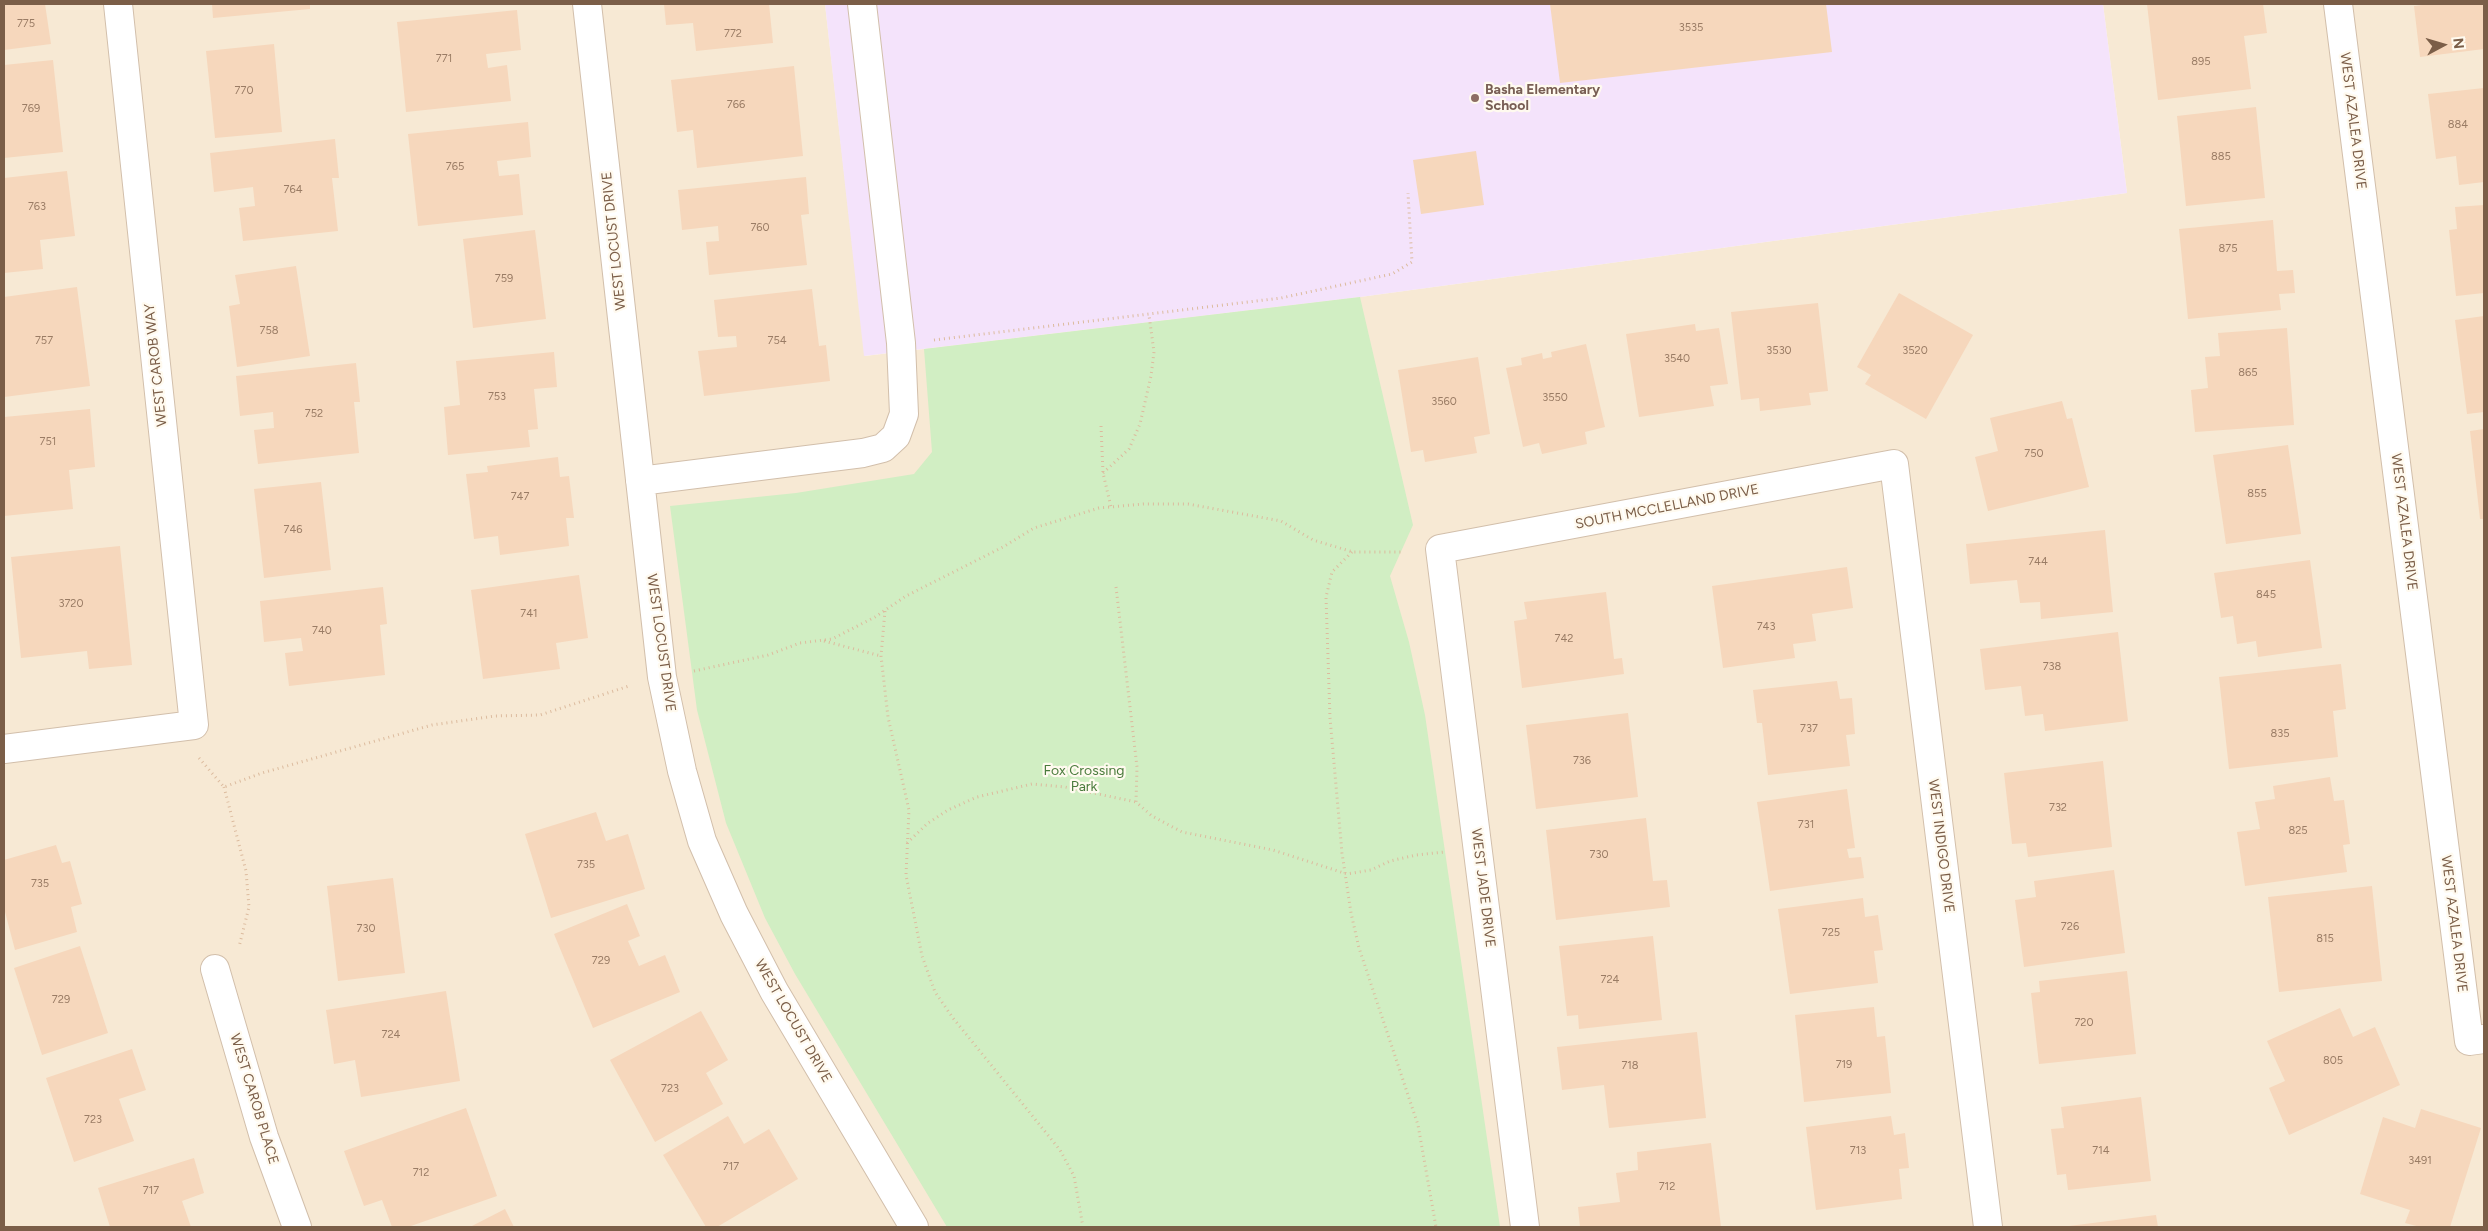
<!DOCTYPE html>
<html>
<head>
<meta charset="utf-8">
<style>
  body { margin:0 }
  #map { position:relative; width:2488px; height:1231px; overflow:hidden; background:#fef7e7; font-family:Figtree,sans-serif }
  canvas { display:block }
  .frame { position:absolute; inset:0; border:5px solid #7b5e48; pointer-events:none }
  .north { position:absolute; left:2418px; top:20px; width:50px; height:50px; -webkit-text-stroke:4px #fffaef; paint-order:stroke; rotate:84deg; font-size:14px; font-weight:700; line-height:20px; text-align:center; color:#7b5e48 }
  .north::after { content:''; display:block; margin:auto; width:18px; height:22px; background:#7b5e48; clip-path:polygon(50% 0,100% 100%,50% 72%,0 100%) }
</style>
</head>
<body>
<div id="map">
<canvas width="2488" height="1231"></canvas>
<div class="frame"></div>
<div class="north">N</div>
</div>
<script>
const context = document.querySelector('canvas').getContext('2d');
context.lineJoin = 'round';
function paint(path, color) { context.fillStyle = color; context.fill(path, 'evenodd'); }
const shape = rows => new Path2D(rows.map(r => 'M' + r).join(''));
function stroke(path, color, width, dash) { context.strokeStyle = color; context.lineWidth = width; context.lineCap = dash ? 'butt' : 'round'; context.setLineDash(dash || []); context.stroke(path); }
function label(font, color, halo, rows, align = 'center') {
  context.font = font + ' Figtree,sans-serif'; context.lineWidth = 4.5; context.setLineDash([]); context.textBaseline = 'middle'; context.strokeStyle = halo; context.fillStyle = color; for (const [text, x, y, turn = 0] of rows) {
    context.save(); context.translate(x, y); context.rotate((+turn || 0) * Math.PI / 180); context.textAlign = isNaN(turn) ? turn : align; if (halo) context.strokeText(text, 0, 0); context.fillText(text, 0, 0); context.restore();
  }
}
const residential = shape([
  [4,4,825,4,865,356,1360,297,2127,193,2103,4,2484,4,2484,1227,4,1227]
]);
const education = shape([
  [825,4,2103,4,2127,193,1360,297,864,356]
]);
const green = shape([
  [1360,297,1413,525,1390,576,1409,642,1425,715,1500,1227,947,1227,795,974,765,918,726,823,697,710,670,506,796,493,914,474,932,452,924,349]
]);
const building = shape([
  [4,4,45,4,51,44,4,50],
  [212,4,310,4,310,9,213,18],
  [664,4,769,4,773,43,696,51,693,23,666,25],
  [1550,4,1826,4,1832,52,1560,83],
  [2147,4,2263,4,2267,33,2244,36,2251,89,2158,100],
  [2430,4,2484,4,2484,49,2420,57,2414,6],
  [517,10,521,50,486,54,488,68,507,65,511,101,406,112,397,22],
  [274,44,282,132,215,138,206,51],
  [53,60,63,152,4,158,4,65],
  [794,66,803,156,697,168,693,130,677,132,671,80],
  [2484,88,2484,182,2459,185,2456,156,2436,159,2428,94],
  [2256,107,2265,198,2186,206,2177,116],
  [528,122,531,157,497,161,499,176,519,174,523,215,418,226,408,134],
  [335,139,339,178,332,178,338,231,243,241,239,208,255,206,253,187,214,192,210,153],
  [1476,151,1484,205,1421,214,1413,160],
  [67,171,75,236,40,240,43,269,4,273,4,178],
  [806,177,809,214,801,215,807,265,709,275,706,242,719,241,718,226,682,230,678,190],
  [2484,205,2484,293,2456,296,2449,230,2457,229,2455,207],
  [2273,220,2277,271,2293,270,2295,293,2279,294,2281,310,2188,319,2179,229],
  [535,230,546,319,473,328,463,239],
  [296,266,310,356,237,367,229,306,240,304,235,275],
  [77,287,90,386,4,397,4,297],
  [812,289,819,346,826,345,830,381,704,396,698,351,737,347,736,336,718,337,714,300],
  [1899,293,1973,335,1926,419,1865,384,1871,375,1857,367],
  [1818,303,1828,391,1809,393,1811,405,1760,411,1759,398,1741,400,1731,312],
  [2484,316,2484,412,2467,414,2455,320],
  [1695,324,1696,331,1719,328,1728,384,1710,386,1714,406,1639,417,1626,334],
  [2287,328,2294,425,2195,432,2191,390,2208,388,2205,357,2220,356,2218,333],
  [1586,344,1605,427,1585,432,1587,444,1542,454,1539,443,1523,447,1506,368,1522,365,1521,358,1542,353,1543,359,1552,357,1551,352],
  [554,352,557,387,534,389,538,429,528,430,530,447,448,455,444,407,460,405,456,361],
  [1478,357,1490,434,1474,437,1477,453,1425,462,1423,450,1411,452,1398,370],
  [356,363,360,402,354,402,359,453,258,464,254,430,274,428,273,412,240,416,236,376],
  [2062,401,2067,419,2072,418,2089,487,1988,511,1975,457,1998,451,1990,418],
  [90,409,95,467,69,470,73,509,4,516,4,417],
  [2484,429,2484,519,2480,519,2470,431],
  [2288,445,2301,534,2226,544,2213,455],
  [558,457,560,477,569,476,574,518,566,518,569,546,500,555,498,536,474,539,466,474,488,472,487,466],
  [321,482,331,570,264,578,254,489],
  [2105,530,2113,612,2041,619,2040,602,2020,603,2017,580,1970,584,1966,544],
  [120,546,132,665,89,669,87,651,21,658,11,557],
  [2310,560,2322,648,2258,657,2256,641,2237,644,2233,616,2221,618,2214,573],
  [1847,567,1853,608,1812,614,1816,641,1793,644,1795,658,1723,668,1712,586],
  [579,575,588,638,556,643,560,669,483,679,471,590],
  [383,587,387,624,380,625,385,675,289,686,285,653,303,651,301,638,264,642,260,601],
  [1606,592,1614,659,1622,658,1624,674,1522,688,1514,621,1527,619,1524,602],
  [2118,632,2128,721,2045,731,2043,714,2025,716,2021,686,1985,690,1980,649],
  [2341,664,2346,709,2333,711,2338,757,2229,769,2219,677],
  [1837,681,1840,699,1852,698,1855,734,1846,735,1850,766,1768,775,1762,723,1757,723,1753,690],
  [1628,713,1638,797,1536,809,1526,725],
  [2103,761,2112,847,2028,857,2026,843,2012,844,2004,773],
  [2330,777,2334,801,2344,800,2350,844,2343,845,2347,872,2245,886,2237,832,2260,829,2255,802,2275,799,2273,786],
  [1847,789,1855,848,1847,849,1849,858,1861,857,1864,878,1770,891,1757,802],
  [596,812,606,841,628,834,645,889,551,918,525,834],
  [1646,818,1653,881,1667,880,1670,907,1556,920,1546,830],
  [56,845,62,863,70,861,82,904,71,907,77,932,15,950,4,908,4,860],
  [2114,870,2125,953,2024,967,2015,900,2036,897,2034,881],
  [393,878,405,973,338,981,327,886],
  [2372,886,2382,981,2279,992,2268,897],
  [1863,898,1865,917,1878,915,1883,950,1874,951,1878,983,1790,994,1778,909],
  [627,904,640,936,628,941,639,966,665,955,680,992,593,1028,554,934],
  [1653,936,1662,1020,1579,1029,1578,1015,1567,1016,1559,946],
  [80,946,108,1033,42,1055,14,968],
  [2127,971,2136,1054,2039,1064,2031,993,2040,992,2039,981],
  [446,991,460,1081,361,1097,355,1060,334,1064,326,1010],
  [1874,1007,1877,1037,1885,1036,1891,1093,1804,1102,1795,1015],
  [2340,1008,2353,1037,2375,1027,2400,1085,2289,1135,2269,1088,2285,1081,2267,1041],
  [701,1011,728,1060,706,1073,723,1104,655,1142,610,1060],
  [1697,1032,1706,1118,1609,1128,1604,1085,1562,1090,1557,1047],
  [132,1049,146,1090,119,1099,134,1141,74,1162,46,1078],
  [2141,1097,2151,1181,2068,1190,2066,1174,2057,1175,2051,1129,2064,1128,2061,1107],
  [466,1108,497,1196,408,1227,392,1227,382,1200,364,1206,344,1151],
  [2421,1109,2481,1128,2450,1227,2420,1227,2405,1223,2410,1210,2360,1194,2383,1117,2415,1128],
  [728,1116,744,1144,769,1129,798,1179,717,1227,706,1227,663,1155],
  [1891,1116,1894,1135,1905,1133,1909,1168,1899,1169,1902,1199,1816,1210,1806,1127],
  [1711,1143,1721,1227,1580,1227,1578,1207,1620,1202,1616,1173,1638,1170,1637,1152],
  [194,1158,204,1193,182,1201,191,1227,110,1227,98,1188],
  [505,1209,514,1227,470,1227],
  [2156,1215,2158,1227,2069,1227,2069,1226]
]);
const path = shape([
  [934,340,1281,298,1392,274,1412,262,1408,193],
  [1101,426,1103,473,1111,507],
  [1103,473,1129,449,1140,424,1151,376,1154,352,1149,315],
  [1352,552,1332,572,1326,597,1330,718,1342,853,1351,913,1359,948,1418,1125,1436,1227],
  [1116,587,1137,767,1136,802,1152,816,1182,832,1273,850,1347,874,1371,870,1390,861,1416,855,1445,852],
  [885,611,881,656,888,717,909,810,906,875,922,956,935,992,953,1018,1060,1150,1074,1176,1083,1227],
  [824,641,881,656],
  [694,671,768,655,800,643,832,639,875,617,906,596,1003,547,1034,528,1099,508,1143,504,1188,504,1281,521,1313,540,1353,552,1401,552],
  [199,758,224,787,262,773,432,725,495,716,540,715,629,686],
  [224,787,246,871,249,907,239,947],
  [907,843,928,823,948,810,977,797,1032,784,1065,787,1136,802]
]);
const minor = shape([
  [587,4,662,677,682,771,702,841,734,914,774,991,914,1227],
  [2338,4,2469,1041,2484,1039],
  [640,481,863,453,883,448,896,436,904,414,901,343,862,4],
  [4,749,194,725,118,4],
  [215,969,264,1137,297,1227],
  [1525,1227,1440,549,1894,464,1988,1227]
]);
const markers = [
  [1475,98,5,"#8d6e63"]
];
const numberNames = [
  ["775",26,24],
  ["3535",1691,28],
  ["772",733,34],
  ["771",444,59],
  ["895",2201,62],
  ["770",244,91],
  ["766",736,105],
  ["769",31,109],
  ["884",2458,125],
  ["885",2221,157],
  ["765",455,167],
  ["764",293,190],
  ["763",37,207],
  ["760",760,228],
  ["875",2228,249],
  ["759",504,279],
  ["758",269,331],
  ["757",44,341],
  ["754",777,341],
  ["3530",1779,351],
  ["3520",1915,351],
  ["3540",1677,359],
  ["865",2248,373],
  ["753",497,397],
  ["3550",1555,398],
  ["3560",1444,402],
  ["752",314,414],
  ["751",48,442],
  ["750",2034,454],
  ["855",2257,494],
  ["747",520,497],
  ["746",293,530],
  ["744",2038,562],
  ["845",2266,595],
  ["3720",71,604],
  ["741",529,614],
  ["743",1766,627],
  ["740",322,631],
  ["742",1564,639],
  ["738",2052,667],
  ["737",1809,729],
  ["835",2280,734],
  ["736",1582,761],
  ["732",2058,808],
  ["731",1806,825],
  ["825",2298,831],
  ["730",1599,855],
  ["735",586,865],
  ["735",40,884],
  ["726",2070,927],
  ["730",366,929],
  ["725",1831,933],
  ["815",2325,939],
  ["729",601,961],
  ["724",1610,980],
  ["729",61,1000],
  ["720",2084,1023],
  ["724",391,1035],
  ["805",2333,1061],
  ["719",1844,1065],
  ["718",1630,1066],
  ["723",670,1089],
  ["723",93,1120],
  ["713",1858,1151],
  ["714",2101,1151],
  ["3491",2420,1161],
  ["717",731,1167],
  ["712",421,1173],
  ["712",1667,1187],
  ["717",151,1191]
];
const educationNames = [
  ["Basha Elementary",1485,90],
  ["School",1485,106]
];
const streetNames = [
  ["WEST AZALEA DRIVE",2353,121,83],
  ["WEST LOCUST DRIVE",614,241,-96],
  ["WEST CAROB WAY",156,365,-96],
  ["SOUTH MCCLELLAND DRIVE",1667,507,-11],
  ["WEST AZALEA DRIVE",2404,522,83],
  ["WEST LOCUST DRIVE",661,643,82],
  ["WEST INDIGO DRIVE",1941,846,83],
  ["WEST JADE DRIVE",1483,888,83],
  ["WEST AZALEA DRIVE",2454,924,83],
  ["WEST LOCUST DRIVE",793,1021,60],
  ["WEST CAROB PLACE",254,1099,73]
];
const parkNames = [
  ["Fox Crossing",1084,771],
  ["Park",1084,787]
];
paint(residential, '#f7e9d4');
paint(education, '#f4e3fb');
paint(green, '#d1eec3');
paint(building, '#f6d7bc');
stroke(minor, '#d2bfab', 30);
stroke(path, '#dcbb9e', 3, [1, 4]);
stroke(minor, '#fff', 28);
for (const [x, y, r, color] of markers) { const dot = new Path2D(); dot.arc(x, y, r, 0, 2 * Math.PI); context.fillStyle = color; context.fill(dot); stroke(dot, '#fffaef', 2); }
label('11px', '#9a7c65', null, numberNames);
label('bold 14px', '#785e54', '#fffaef', educationNames, 'left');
label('14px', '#7b5e48', '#fffaef', streetNames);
label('14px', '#4a7b3c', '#fffaef', parkNames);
</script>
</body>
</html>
